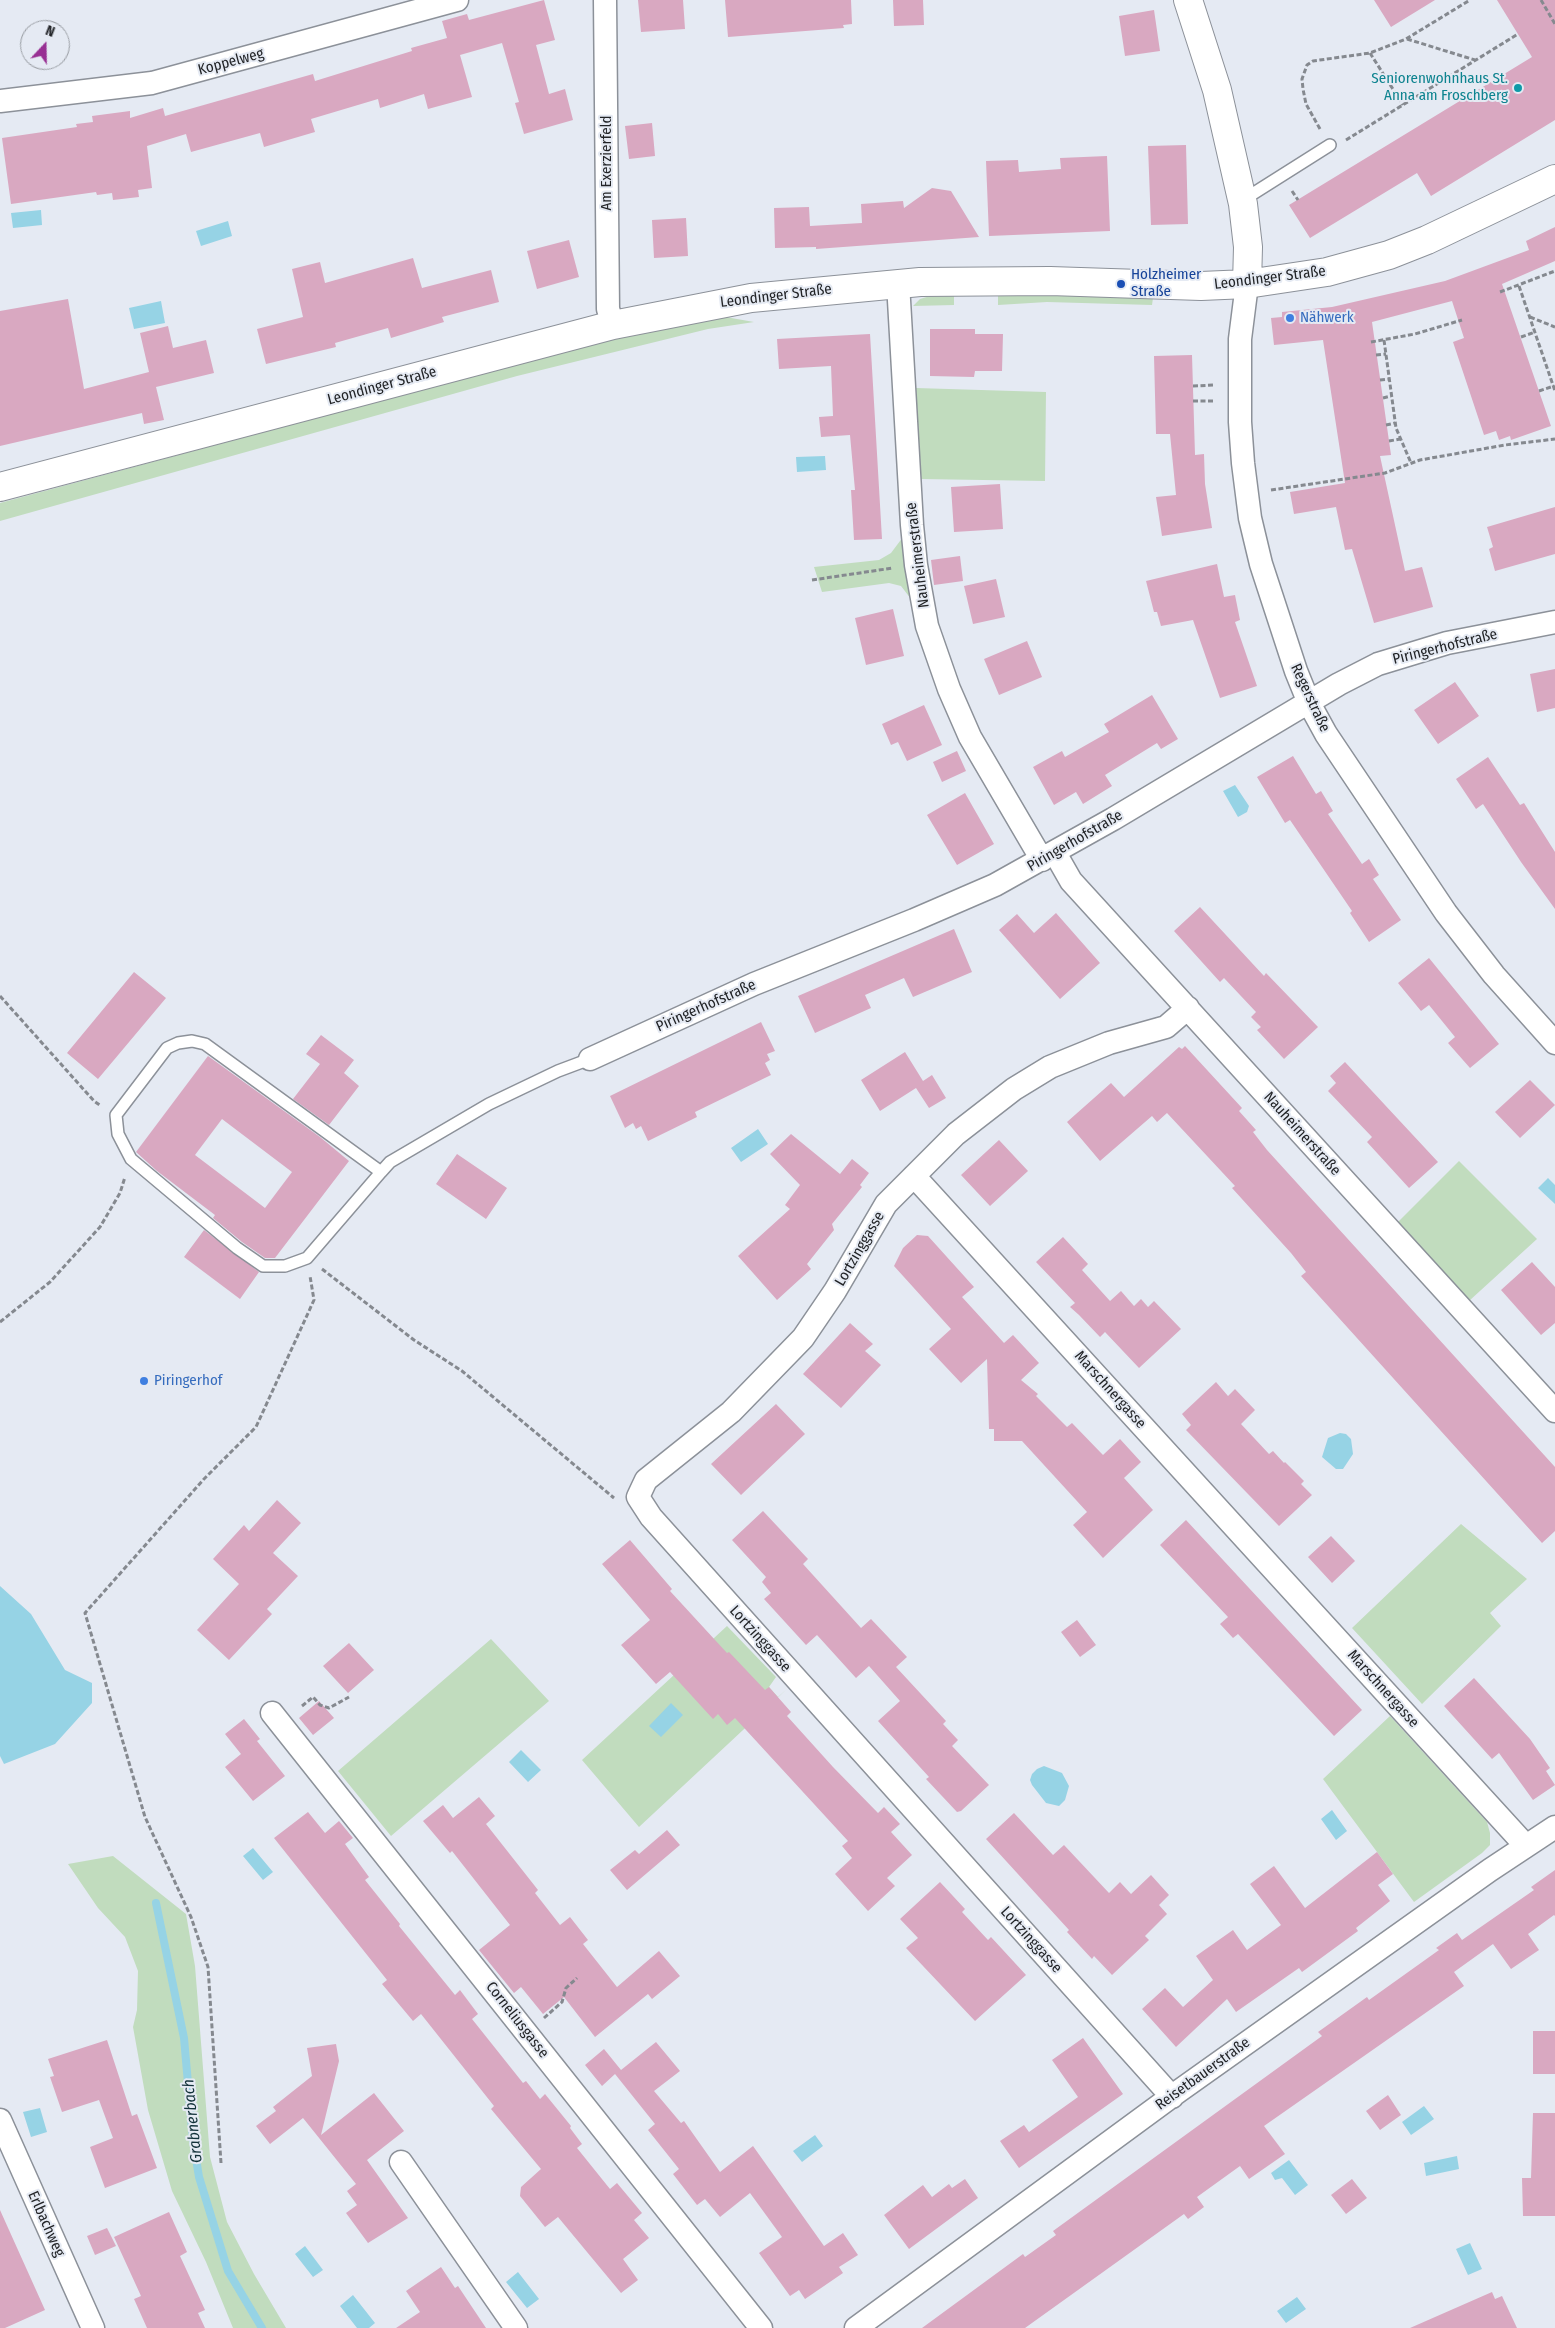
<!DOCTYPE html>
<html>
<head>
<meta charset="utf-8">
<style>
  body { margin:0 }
  #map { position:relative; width:1555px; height:2328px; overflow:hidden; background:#e5eaf3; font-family:"Fira Sans Condensed",sans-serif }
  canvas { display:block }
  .north { position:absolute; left:20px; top:20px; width:50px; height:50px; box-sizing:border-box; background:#e5eaf3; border:1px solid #979ba1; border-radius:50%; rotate:21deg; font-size:14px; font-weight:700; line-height:20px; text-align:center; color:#222427 }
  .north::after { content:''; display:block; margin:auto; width:18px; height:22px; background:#983093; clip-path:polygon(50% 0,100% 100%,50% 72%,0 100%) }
</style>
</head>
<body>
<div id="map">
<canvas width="1555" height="2328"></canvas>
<div class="north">N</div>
</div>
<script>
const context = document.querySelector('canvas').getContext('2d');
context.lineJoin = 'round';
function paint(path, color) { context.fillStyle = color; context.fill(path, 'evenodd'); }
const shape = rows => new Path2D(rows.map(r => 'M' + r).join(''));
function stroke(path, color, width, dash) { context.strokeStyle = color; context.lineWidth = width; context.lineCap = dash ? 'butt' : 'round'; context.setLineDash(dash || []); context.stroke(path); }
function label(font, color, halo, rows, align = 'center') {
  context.font = font + ' "Fira Sans Condensed",sans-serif'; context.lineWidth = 4; context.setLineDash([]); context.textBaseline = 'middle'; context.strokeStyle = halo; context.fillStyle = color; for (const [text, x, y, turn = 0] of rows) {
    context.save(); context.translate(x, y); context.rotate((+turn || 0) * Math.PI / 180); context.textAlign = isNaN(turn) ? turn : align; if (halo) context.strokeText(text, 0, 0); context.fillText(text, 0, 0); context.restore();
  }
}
const green = shape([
  [1056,295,1153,298,1152,305,1047,302,998,305,998,296],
  [930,296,954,296,954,305,913,306,920,299],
  [720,316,754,322,708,329,517,376,0,521,0,503,527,361,647,330],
  [916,388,1046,392,1045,481,921,479],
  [903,537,911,599,901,586,889,583,822,592,814,567,879,560,891,553],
  [1459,1161,1537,1239,1469,1301,1397,1223],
  [1461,1524,1527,1579,1490,1613,1501,1626,1422,1704,1352,1628],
  [727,1626,776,1677,769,1687,778,1697,787,1689,639,1827,582,1760],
  [491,1639,549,1701,391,1836,338,1771],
  [1390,1716,1487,1822,1490,1833,1490,1845,1482,1853,1414,1902,1323,1779],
  [113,1856,186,1914,195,1966,210,2157,227,2222,254,2274,286,2328,233,2328,206,2262,172,2191,148,2110,133,2027,137,2010,138,1971,125,1937,98,1908,68,1864]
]);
const water = shape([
  [41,210,42,225,13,228,11,213],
  [228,221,232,236,201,246,196,231],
  [161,301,165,323,134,329,129,308],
  [825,456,826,470,797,472,796,457],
  [1235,785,1249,806,1247,812,1238,817,1223,791],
  [758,1129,768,1144,741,1162,731,1148],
  [1548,1178,1555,1185,1555,1204,1538,1188],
  [1340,1433,1346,1434,1351,1439,1353,1454,1343,1469,1336,1469,1322,1457,1328,1438],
  [0,1586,31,1614,65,1670,92,1683,92,1703,55,1744,4,1764,0,1756],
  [671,1703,683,1715,661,1737,649,1726],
  [521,1750,541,1770,528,1782,509,1762],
  [1044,1766,1062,1773,1069,1786,1065,1800,1059,1806,1046,1803,1032,1785,1030,1780,1032,1774,1037,1769],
  [1332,1810,1347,1831,1336,1840,1321,1819],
  [253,1848,273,1872,263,1880,243,1856],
  [1424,2106,1434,2119,1411,2135,1402,2122],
  [40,2108,47,2132,31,2137,23,2112],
  [815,2135,823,2146,802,2162,793,2151],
  [1457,2156,1459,2169,1426,2176,1424,2163],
  [1289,2160,1308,2185,1295,2195,1282,2178,1275,2180,1271,2173],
  [1470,2243,1482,2269,1468,2275,1456,2249],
  [305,2246,323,2270,313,2277,295,2254],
  [518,2272,539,2299,527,2308,506,2282],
  [353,2295,375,2323,369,2328,357,2328,340,2306],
  [1297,2297,1306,2309,1286,2323,1277,2311]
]);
const stream = shape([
  [156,1903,184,2038,193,2140,199,2177,228,2271,262,2328]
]);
const building = shape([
  [544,0,555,40,536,45,549,94,565,89,573,120,524,134,515,103,519,102,502,43,460,55,472,97,428,109,424,94,380,108,378,99,311,119,315,132,264,147,260,133,191,152,186,134,147,146,152,188,138,190,139,197,113,200,112,193,97,195,96,192,11,204,2,138,77,127,76,124,93,122,92,116,130,111,130,118,163,108,165,116,313,74,315,81,412,51,411,48,447,38,442,21,467,14,469,20],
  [638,0,683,0,685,29,641,32],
  [725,0,851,0,852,24,843,25,844,28,728,37],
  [893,0,923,0,924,25,894,26],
  [1374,0,1435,0,1391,27],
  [1497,0,1555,0,1555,120,1431,196,1417,173,1310,238,1289,205,1532,57],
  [1154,10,1160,51,1125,56,1119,16],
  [652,123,655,156,629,159,625,126],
  [1186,145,1188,224,1151,225,1148,146],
  [1107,156,1110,231,989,236,986,161,1018,160,1019,172,1061,169,1060,158],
  [932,188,951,191,979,237,816,249,816,247,775,248,774,208,809,207,810,226,862,223,861,204,903,201,904,208],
  [686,218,688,256,654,258,652,220],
  [1555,227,1555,261,1502,284,1551,426,1511,440,1510,436,1499,440,1496,431,1484,435,1453,342,1464,338,1452,301,1372,322,1391,455,1380,456,1405,571,1422,567,1433,607,1374,623,1352,549,1345,550,1336,507,1294,514,1290,492,1345,483,1323,340,1274,345,1271,318,1282,317,1282,312,1332,307,1445,281,1529,250,1526,241],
  [569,240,579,277,537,289,527,251],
  [413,258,422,288,491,270,499,302,442,317,444,322,391,338,388,328,335,343,336,347,266,364,257,329,303,317,292,269,320,262,325,283],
  [68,299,84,389,149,372,140,333,168,326,173,348,206,340,214,373,156,387,164,420,144,424,142,413,0,446,0,311],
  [930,329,975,329,975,334,1003,334,1002,371,975,371,974,377,930,376],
  [870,334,882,539,854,540,851,490,855,490,850,435,821,437,819,417,833,416,831,366,779,369,777,339],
  [1192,355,1195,455,1204,454,1205,484,1212,528,1162,536,1156,497,1176,495,1170,434,1156,434,1154,356],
  [1000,484,1003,529,954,532,951,487],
  [1555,507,1555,554,1495,571,1489,549,1493,547,1487,527],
  [960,556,963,581,934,585,931,560],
  [1217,564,1224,597,1235,595,1240,620,1235,622,1257,686,1220,698,1193,620,1161,626,1157,612,1154,612,1146,581],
  [996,579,1005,617,973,624,964,586],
  [893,609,904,656,866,665,855,618],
  [1027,641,1042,677,999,695,984,659],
  [1555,669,1555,708,1537,712,1530,674],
  [1455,682,1479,716,1438,744,1414,710],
  [1152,695,1178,739,1161,749,1157,743,1105,775,1112,786,1083,804,1076,792,1054,805,1033,767,1062,751,1065,757,1109,732,1104,724],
  [924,705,942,745,907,761,898,742,891,745,882,724],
  [957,751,966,771,942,782,933,762],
  [1293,756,1316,794,1321,791,1333,811,1328,814,1362,864,1369,859,1379,875,1373,879,1401,920,1369,942,1350,913,1352,911,1290,820,1285,823,1257,777],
  [1488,757,1520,805,1524,803,1555,852,1555,909,1521,862,1483,804,1476,809,1456,779],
  [965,793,994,844,957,865,927,815],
  [1200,907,1264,976,1266,973,1318,1027,1284,1059,1257,1030,1261,1027,1251,1017,1256,1012,1224,978,1220,982,1174,931],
  [1056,913,1100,963,1060,999,999,930,1017,914,1034,933],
  [954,929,972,972,913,997,904,978,865,995,871,1008,815,1033,798,996],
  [1429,958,1499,1044,1470,1068,1448,1043,1455,1037,1429,1005,1421,1011,1398,983],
  [134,972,166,998,98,1079,67,1053],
  [761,1022,775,1051,767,1054,770,1060,765,1063,771,1075,695,1112,697,1117,648,1141,641,1126,636,1129,633,1123,625,1128,610,1096],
  [321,1035,354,1060,344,1073,359,1086,329,1125,293,1099,320,1064,306,1054],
  [1185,1046,1242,1108,1239,1111,1256,1130,1253,1132,1267,1150,1555,1467,1555,1531,1542,1543,1301,1276,1306,1272,1291,1253,1232,1188,1235,1186,1167,1113,1157,1122,1152,1116,1100,1161,1067,1122,1111,1083,1124,1097,1179,1047,1182,1049],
  [905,1052,923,1081,932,1075,946,1098,929,1108,916,1088,880,1111,861,1080],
  [208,1056,320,1137,349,1161,275,1258,265,1258,242,1242,213,1218,215,1215,157,1171,136,1152],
  [222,1119,292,1172,265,1208,195,1155],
  [1345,1062,1438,1162,1409,1188,1367,1142,1372,1137,1328,1091,1336,1083,1330,1076],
  [1530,1080,1555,1105,1520,1138,1495,1112],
  [791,1134,840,1174,852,1159,869,1173,860,1185,862,1187,832,1224,834,1230,807,1264,811,1269,777,1300,738,1256,790,1209,785,1205,800,1185,770,1154],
  [999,1140,1028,1171,990,1206,961,1175],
  [457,1154,507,1188,486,1219,436,1184],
  [204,1230,259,1272,240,1299,184,1257],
  [917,1235,928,1236,974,1287,962,1297,1004,1343,1013,1335,1039,1363,1021,1380,1038,1394,1036,1396,1067,1427,1072,1423,1103,1455,1120,1439,1141,1462,1124,1478,1153,1510,1103,1558,1073,1525,1087,1512,1022,1441,994,1441,994,1429,989,1429,987,1359,961,1383,929,1349,951,1329,894,1266,903,1248],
  [1063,1237,1088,1264,1082,1270,1110,1301,1121,1291,1134,1306,1141,1299,1148,1307,1154,1301,1181,1329,1139,1368,1105,1332,1100,1337,1079,1315,1070,1307,1075,1303,1036,1262],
  [1532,1262,1555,1287,1555,1323,1541,1335,1501,1290],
  [850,1323,873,1344,865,1351,881,1365,841,1408,803,1374],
  [1216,1382,1228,1396,1235,1389,1255,1410,1241,1424,1269,1454,1273,1451,1284,1463,1285,1462,1304,1481,1301,1484,1312,1495,1279,1526,1186,1430,1191,1425,1182,1414],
  [776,1404,805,1434,741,1495,711,1464],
  [277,1500,301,1523,273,1553,298,1576,267,1609,272,1614,229,1660,197,1630,239,1584,213,1559,244,1525,249,1531],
  [763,1511,808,1559,803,1564,861,1628,871,1619,907,1657,896,1667,946,1721,943,1724,958,1740,952,1746,989,1785,961,1811,957,1812,926,1779,929,1777,878,1721,900,1701,869,1666,856,1678,817,1635,806,1645,764,1599,771,1593,762,1582,766,1577,732,1540],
  [1186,1520,1362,1710,1334,1736,1238,1634,1233,1638,1220,1624,1228,1617,1160,1545],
  [1331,1536,1355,1561,1332,1583,1308,1557],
  [630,1540,672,1589,670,1591,727,1653,729,1652,765,1690,769,1687,791,1712,787,1716,833,1767,878,1813,884,1807,900,1824,891,1832,912,1855,887,1878,895,1886,868,1911,835,1874,852,1858,842,1846,848,1841,735,1718,727,1725,718,1714,713,1719,670,1672,656,1684,621,1645,650,1620,602,1564],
  [1077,1620,1096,1645,1080,1657,1061,1632],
  [349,1643,374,1670,348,1693,323,1666],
  [1474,1678,1530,1739,1550,1768,1546,1771,1555,1785,1533,1800,1499,1753,1492,1759,1444,1706],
  [319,1701,334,1718,313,1735,299,1718],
  [244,1719,260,1739,257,1741,285,1776,253,1801,225,1767,241,1754,225,1734],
  [479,1797,495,1816,486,1824,538,1890,535,1893,560,1925,570,1917,588,1940,583,1944,617,1987,659,1951,680,1976,652,1999,648,1994,595,2037,564,1997,543,2014,521,1987,514,1993,479,1950,510,1925,452,1851,450,1853,423,1821,443,1805,453,1818],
  [308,1812,325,1833,339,1821,353,1838,345,1844,369,1877,365,1880,400,1924,399,1926,455,1995,460,1990,478,2014,472,2019,523,2083,526,2081,540,2099,545,2094,571,2126,570,2128,582,2144,577,2148,610,2189,617,2183,642,2213,634,2220,649,2238,623,2259,638,2280,621,2293,558,2217,545,2227,520,2196,521,2187,541,2169,491,2109,494,2106,421,2014,413,2021,382,1984,387,1980,274,1838],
  [1014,1813,1053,1855,1064,1845,1109,1893,1120,1882,1131,1894,1151,1875,1169,1895,1159,1905,1167,1914,1145,1936,1149,1940,1112,1975,1094,1956,1092,1959,1067,1932,1069,1930,986,1839],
  [667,1830,680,1845,627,1890,610,1870,635,1850,639,1854],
  [1377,1852,1393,1874,1378,1885,1390,1901,1356,1928,1358,1931,1302,1972,1299,1968,1236,2012,1227,1999,1176,2047,1142,2009,1165,1988,1183,2007,1213,1980,1196,1956,1233,1930,1247,1950,1281,1925,1250,1884,1274,1866,1305,1908],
  [1555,1870,1555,1916,1554,1915,1528,1934,1539,1950,1511,1969,1493,1944,1454,1972,1464,1986,1264,2126,1285,2154,1249,2179,1240,2166,1197,2197,1204,2207,1188,2219,1184,2214,1025,2328,922,2328,1023,2254,1025,2257,1056,2235,1053,2231,1322,2036,1318,2032,1367,1997,1369,2000,1439,1950,1436,1948,1457,1933,1462,1940,1534,1890,1531,1887],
  [940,1882,965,1909,962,1912,988,1940,991,1937,1026,1975,975,2021,906,1948,918,1938,900,1919],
  [1533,2031,1555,2031,1555,2074,1533,2074],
  [1083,2038,1123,2094,1019,2168,1000,2141,1024,2125,1029,2132,1078,2097,1052,2060],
  [107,2040,132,2116,137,2114,157,2168,105,2188,90,2147,113,2138,99,2100,62,2112,50,2077,54,2076,48,2059],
  [656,2042,680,2071,654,2091,681,2123,684,2121,720,2172,753,2146,824,2246,843,2233,858,2255,839,2267,843,2273,805,2299,799,2290,790,2296,759,2253,782,2237,750,2193,720,2217,705,2199,697,2205,673,2174,679,2169,648,2130,655,2124,615,2074,602,2086,585,2065,604,2049,621,2070],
  [336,2044,339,2061,321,2135,374,2093,404,2131,367,2160,408,2218,368,2243,346,2213,357,2205,347,2191,356,2184,303,2118,270,2144,256,2126,276,2111,273,2107,312,2076,307,2048],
  [1388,2095,1401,2115,1380,2130,1366,2111],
  [1533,2113,1555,2113,1555,2216,1523,2216,1522,2178,1531,2178],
  [965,2179,978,2198,909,2249,884,2215,923,2185,932,2197,949,2184,952,2188],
  [1352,2179,1367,2198,1346,2214,1331,2195],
  [0,2210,45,2310,5,2328,0,2328],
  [169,2212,187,2252,180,2256,205,2310,198,2313,205,2328,147,2328,134,2299,141,2296,114,2237],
  [107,2228,116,2246,95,2255,87,2236],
  [441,2267,455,2288,458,2286,486,2328,396,2328,420,2312,406,2291],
  [1492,2292,1495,2299,1502,2296,1517,2328,1410,2328]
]);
const path = shape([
  [1541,0,1555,24],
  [1407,39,1475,60],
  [1370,53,1403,105],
  [1320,129,1306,104,1303,89,1302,79,1307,65,1313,61,1370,53,1406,39,1470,0],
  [1346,140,1518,34],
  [1292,191,1298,200],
  [1519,286,1555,391],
  [1500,292,1555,271],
  [1530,317,1555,327],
  [1521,337,1535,332],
  [1384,340,1396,428,1411,463],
  [1371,342,1415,334,1462,320],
  [1376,355,1386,354],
  [1380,380,1389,379],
  [1193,386,1214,385],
  [1539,391,1554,386],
  [1383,398,1391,396],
  [1193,401,1215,401],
  [1386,425,1395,423],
  [1389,441,1400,439],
  [1271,490,1385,473,1420,460,1505,445,1555,439],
  [812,580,893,568],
  [0,996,94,1101,101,1106],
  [322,1269,414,1340,462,1371,614,1498],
  [0,1322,50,1282,100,1227,120,1193,125,1177],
  [302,1706,313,1697,320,1705,329,1708,349,1697],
  [544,2018,562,2002,566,1988,577,1978],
  [221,2163,208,1967,191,1917,145,1817,85,1613,204,1479,256,1427,314,1300,310,1276]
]);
const lane = shape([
  [1243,200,1330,145],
  [381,1172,205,1044,192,1041,178,1043,167,1048,116,1115,118,1134,131,1159,237,1248,263,1266,285,1266,307,1258,381,1172,390,1162,489,1104,558,1071,590,1059]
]);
const street = shape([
  [605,0,608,309,613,325],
  [0,101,152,83,457,0],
  [898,283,912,525,916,565,927,626,949,689,970,737,1042,860],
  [1247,284,1240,339,1240,422,1243,463,1250,518,1261,564,1296,671,1309,703,1326,734,1446,913,1494,975,1555,1043],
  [1055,853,1071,881,1555,1411],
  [590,1059,754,984,914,920,995,885,1113,819,1339,684,1378,664,1447,643,1555,622],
  [914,1176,1526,1846],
  [272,1713,761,2328],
  [1172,2097,651,1517,638,1497,646,1480,731,1412,803,1338,835,1291,886,1204,956,1134,1014,1089,1050,1067,1109,1043,1166,1027,1188,1008],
  [0,2120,93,2328],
  [401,2162,516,2328],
  [856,2328,1179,2091,1490,1870,1555,1827]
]);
const secondary = shape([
  [1188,0,1217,90,1243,204,1248,247,1247,284],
  [0,487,613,325,751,298,920,282,1050,281,1201,286,1247,284,1327,272,1389,255,1427,240,1555,179]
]);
const markers = [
  [1518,88,5,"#0f9aa8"],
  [1121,284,5,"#1a4fb4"],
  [1290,318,5,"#3f7fe0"],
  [144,1381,5,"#3f7fe0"]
];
const streetNames = [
  ["Koppelweg",231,62,-15],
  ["Am Exerzierfeld",607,163,-90],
  ["Leondinger Straße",1270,278,-7],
  ["Leondinger Straße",776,296,-7],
  ["Leondinger Straße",382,386,-15],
  ["Nauheimerstraße",918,555,-97],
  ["Piringerhofstraße",1445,647,-14],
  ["Regerstraße",1310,698,65],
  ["Piringerhofstraße",1075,841,-30],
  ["Piringerhofstraße",706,1006,-24],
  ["Nauheimerstraße",1302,1134,48],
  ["Lortzinggasse",860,1249,-60],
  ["Marschnergasse",1110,1390,48],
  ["Lortzinggasse",760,1639,48],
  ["Marschnergasse",1383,1689,48],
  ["Lortzinggasse",1031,1940,48],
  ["Corneliusgasse",517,2020,52],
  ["Reisetbauerstraße",1203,2074,-36],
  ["Erlbachweg",46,2224,66]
];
const cultureNames = [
  ["Seniorenwohnhaus St.",1508,79],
  ["Anna am Froschberg",1508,96]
];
const transitNames = [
  ["Holzheimer",1131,275],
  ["Straße",1131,292]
];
const shopNames = [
  ["Nähwerk",1300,318],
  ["Piringerhof",154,1381]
];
const waterNames = [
  ["Grabnerbach",193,2121,-96]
];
paint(green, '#c1dcbe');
paint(water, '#96d3e5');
stroke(stream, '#96d3e5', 8);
paint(building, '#d9a8c1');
stroke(lane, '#8c9199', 14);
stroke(street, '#8c9199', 25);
stroke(secondary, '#8c9199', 30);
stroke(path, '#85898f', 3, [5, 2.5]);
stroke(lane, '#fff', 11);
stroke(street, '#fff', 22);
stroke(secondary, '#fff', 28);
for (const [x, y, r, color] of markers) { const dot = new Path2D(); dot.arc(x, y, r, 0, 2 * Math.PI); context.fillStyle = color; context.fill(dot); stroke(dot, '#e5eaf3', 2); }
label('15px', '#222427', '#e5eaf3', streetNames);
label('15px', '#0d838f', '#e5eaf3', cultureNames, 'right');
label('15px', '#164399', '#e5eaf3', transitNames, 'left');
label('15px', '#366cbe', '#e5eaf3', shopNames, 'left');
label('italic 16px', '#13323a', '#e5eaf3', waterNames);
</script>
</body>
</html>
